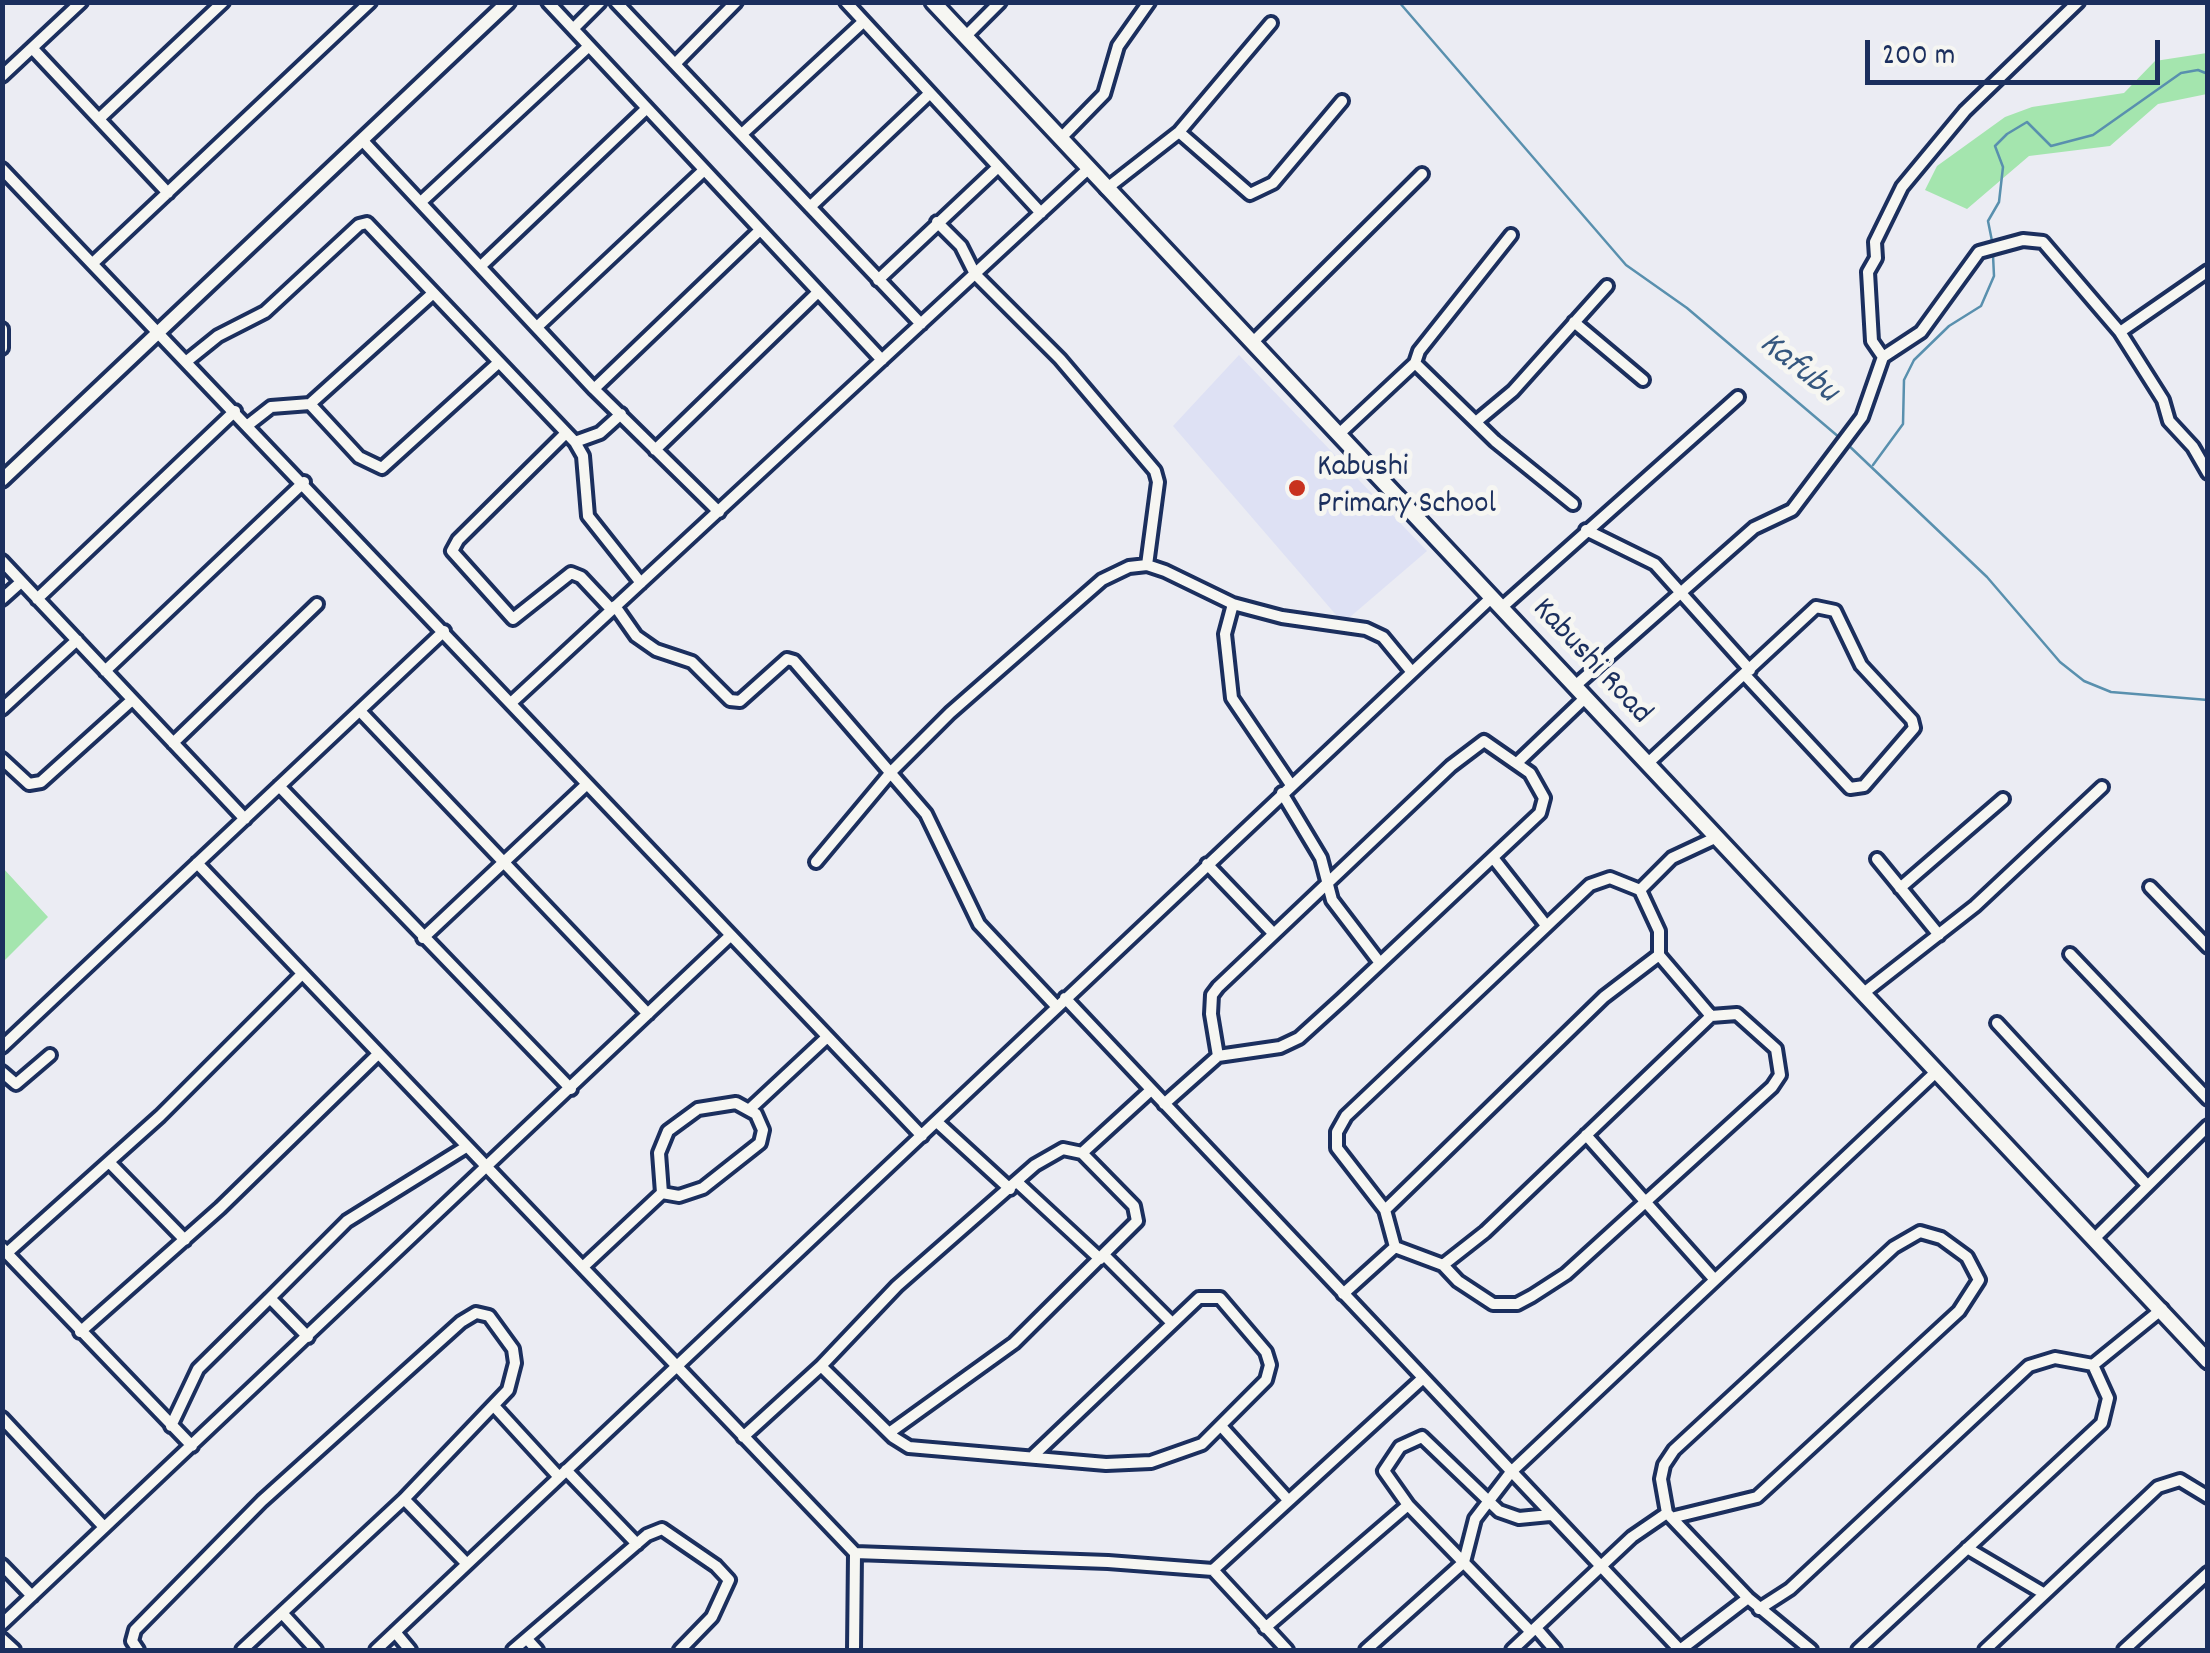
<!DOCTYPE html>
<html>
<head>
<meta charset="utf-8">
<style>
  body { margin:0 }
  #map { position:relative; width:2210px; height:1653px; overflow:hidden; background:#ebecf3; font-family:Dekko,sans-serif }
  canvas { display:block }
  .frame { position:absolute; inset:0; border:5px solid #1b2f5e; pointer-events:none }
  .scale { position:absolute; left:1865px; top:40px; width:295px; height:45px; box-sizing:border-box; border:5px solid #1b2f5e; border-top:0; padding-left:12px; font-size:30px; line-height:35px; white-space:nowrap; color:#1b2f5e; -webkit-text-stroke:8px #f6f6f2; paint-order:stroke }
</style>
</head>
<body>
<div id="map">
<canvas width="2210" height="1653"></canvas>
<div class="frame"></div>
<div class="scale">200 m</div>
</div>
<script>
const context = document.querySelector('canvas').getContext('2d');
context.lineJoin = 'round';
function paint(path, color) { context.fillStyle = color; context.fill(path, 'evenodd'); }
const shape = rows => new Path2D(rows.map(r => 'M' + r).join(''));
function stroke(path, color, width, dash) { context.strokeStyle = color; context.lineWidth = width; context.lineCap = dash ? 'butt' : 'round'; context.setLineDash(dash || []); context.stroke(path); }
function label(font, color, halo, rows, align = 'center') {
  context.font = font + ' Dekko,sans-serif'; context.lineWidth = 10; context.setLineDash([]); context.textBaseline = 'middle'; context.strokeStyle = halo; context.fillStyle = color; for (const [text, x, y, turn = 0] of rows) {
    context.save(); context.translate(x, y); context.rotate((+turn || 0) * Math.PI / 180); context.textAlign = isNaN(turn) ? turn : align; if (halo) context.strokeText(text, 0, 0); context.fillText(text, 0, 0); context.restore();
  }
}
const built = shape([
  [1239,355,1427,551,1343,623,1173,426]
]);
const green = shape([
  [2207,53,2207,94,2158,104,2110,146,2029,156,1967,209,1925,190,1937,166,2005,117,2032,107,2124,93,2155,61],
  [3,868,48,917,3,962]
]);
const stream = shape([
  [1399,2,1626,265,1687,308,1840,438],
  [1992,241,1988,221,1999,202,2003,167,1995,146,2007,134,2027,122,2051,146,2093,135,2181,73,2198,70,2208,74],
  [1846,443,1987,577,2060,662,2084,681,2111,692,2208,700],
  [1873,465,1903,424,1904,380,1914,360,1949,326,1981,306,1994,276,1993,255]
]);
const minor = shape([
  [548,2,882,360],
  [616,2,921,324],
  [846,2,1041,213],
  [573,29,600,2],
  [965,37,1000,2],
  [33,49,168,193],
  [675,64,736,2],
  [2,76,81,2],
  [101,117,223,2],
  [1179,132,1250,194,1273,183,1342,101],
  [742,134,863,22],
  [1060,139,1104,94,1118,46,1149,2],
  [363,141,594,389,719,512],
  [2,169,922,1136],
  [1106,189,1179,132,1271,23],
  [421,202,589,46],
  [810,207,929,94],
  [937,222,961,246,975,274,1060,359,1155,471,1158,482,1147,565],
  [93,263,370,2],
  [482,265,646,109],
  [878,280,998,167],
  [1574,322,1643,380],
  [537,327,702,172],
  [2,329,2,348],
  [2120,332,2163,400,2169,421,2193,447,2208,473],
  [1253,342,1422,174],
  [1883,357,1872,341,1868,272,1876,258,1875,242,1902,187,1965,111,2078,2],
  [187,361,218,336,265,312,359,225,367,223,575,442,583,456,588,516,641,583],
  [1415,363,1495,441,1573,504],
  [594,389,759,231],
  [310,404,359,457,382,468,498,363],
  [1477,421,1513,391,1607,286],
  [248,425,271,407,310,404,431,295],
  [566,433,458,540,452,551,513,619,571,573,581,577,611,609],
  [1339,434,1415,363,1419,351,1511,235],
  [575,442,600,433,621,414],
  [655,450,816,294],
  [1586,530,1655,564,1750,670],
  [2,561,245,819],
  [2,599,21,582],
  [37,599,235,411],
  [1233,604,1225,634,1232,698,1291,785],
  [615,606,636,636,656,650,692,662,730,700,740,701,787,659,794,661,926,814,979,924,1057,1007],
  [1501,608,1738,397],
  [105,671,304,482],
  [1575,686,1754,528,1792,510,1862,417,1883,357,1921,332,1979,252,2023,240,2043,242,2120,332,2208,271],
  [511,703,1088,169],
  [2,709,77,640],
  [360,711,648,1014],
  [173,743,317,604],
  [2,759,29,784,41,782,132,700],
  [1518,762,1585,698],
  [1647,764,1816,607,1835,611,1861,665,1912,720,1914,728,1864,786,1850,788,1744,674],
  [279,786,571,1089],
  [1282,793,1321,858,1332,900,1380,963],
  [1494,859,1545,924],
  [1877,859,1939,935],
  [816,862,892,771,950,713,1102,580,1129,567,1147,565,1165,571,1233,604,1282,617,1366,629,1383,637,1411,671],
  [197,863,855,1553,854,1650],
  [1207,864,1273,933],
  [2150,887,2208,947],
  [1900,888,2003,799],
  [1640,890,1672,858,1717,837],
  [423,938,587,784],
  [2070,954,2208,1099],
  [1865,992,1975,906,2102,787],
  [1065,998,1680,1650],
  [1997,1023,2147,1185],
  [2,1047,444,631],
  [2,1072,16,1084,50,1055],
  [736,1103,756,1114,763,1130,760,1143,703,1188,679,1196,662,1193,659,1153,668,1131,698,1109,736,1103],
  [1164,1104,1218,1056,1280,1047,1299,1038,1342,999,1540,813,1544,798,1530,773,1484,741,1451,766,1218,987,1212,995,1211,1014,1218,1056],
  [751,1108,825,1039],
  [937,1122,1010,1189],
  [1586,1135,1715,1280],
  [1082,1153,1151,1090],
  [109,1162,185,1240],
  [1017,1182,1100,1259],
  [1385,1210,1604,997,1659,955],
  [2096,1237,2208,1126],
  [1395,1247,1443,1265,1458,1281,1493,1304,1517,1304,1532,1296,1566,1274,1772,1087,1780,1075,1776,1049,1737,1014,1711,1016,1485,1232,1443,1265],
  [2,1248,192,1446],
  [7,1253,160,1116,302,974],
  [1104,1255,1170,1321],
  [584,1266,662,1193],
  [1343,1294,1395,1247,1385,1210,1337,1148,1337,1132,1346,1116,1590,885,1610,878,1640,890,1659,931,1659,955,1711,1016],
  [80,1332,220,1208,378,1054],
  [308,1337,270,1298,347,1221,466,1147],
  [2093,1365,2162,1309],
  [821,1366,893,1437,909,1447,1106,1464,1151,1462,1202,1444,1266,1380,1270,1365,1266,1352,1220,1298,1199,1298,1034,1455],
  [494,1406,559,1477],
  [2,1418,104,1527],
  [171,1426,198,1369,270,1298],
  [1221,1426,1288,1500],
  [743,1437,821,1366,897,1286,1035,1165,1063,1149,1082,1153,1134,1206,1137,1221,1014,1343,889,1433],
  [566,1470,637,1544],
  [404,1499,467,1564],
  [1408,1505,1384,1471,1400,1447,1422,1437,1499,1511,1519,1518,1550,1515],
  [1667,1513,1661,1479,1664,1465,1674,1450,1894,1247,1920,1232,1941,1238,1967,1257,1979,1280,1959,1311,1757,1497,1675,1517],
  [1967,1548,2043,1593],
  [855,1553,1108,1562,1213,1570,1287,1650],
  [2,1565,32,1596],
  [1213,1570,1422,1379],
  [1759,1609,1790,1589,2029,1366,2055,1358,2093,1365,2108,1398,2102,1423,1858,1650],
  [283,1614,316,1650],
  [2,1624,730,936],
  [1265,1628,1408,1505,1531,1632],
  [1536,1628,1555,1650],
  [395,1632,410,1650],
  [2,1639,14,1650],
  [527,1639,537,1650],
  [138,1650,132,1641,135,1630,262,1501,461,1322,476,1313,489,1316,513,1349,515,1363,508,1390,404,1499,242,1650],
  [376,1650,1491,598],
  [513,1650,647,1535,662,1529,716,1566,729,1580,712,1617,680,1650],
  [1366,1650,1464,1562,1475,1519,1511,1472,1937,1071],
  [1512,1650,1632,1537,1667,1513,1748,1598,1811,1650],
  [1680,1650,1748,1598],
  [1985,1650,2158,1487,2180,1480,2208,1497],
  [2124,1650,2208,1573]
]);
const tertiary = shape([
  [2,480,508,2]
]);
const secondary = shape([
  [933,2,2208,1361]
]);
const markers = [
  [1297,488,10,"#c8321e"]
];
const poiNames = [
  ["Kabushi",1317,470],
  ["Primary School",1317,507]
];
const streetNames = [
  ["Kabushi Road",1590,663,47]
];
const waterNames = [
  ["Kafubu",1797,370,39]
];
paint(built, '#dee1f4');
paint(green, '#a4e5ae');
stroke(stream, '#5990ae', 2.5);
stroke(minor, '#1b2f5e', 18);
stroke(tertiary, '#1b2f5e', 20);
stroke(secondary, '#1b2f5e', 21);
stroke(minor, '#f6f6f2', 10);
stroke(tertiary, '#f6f6f2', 12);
stroke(secondary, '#f6f6f2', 14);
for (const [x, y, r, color] of markers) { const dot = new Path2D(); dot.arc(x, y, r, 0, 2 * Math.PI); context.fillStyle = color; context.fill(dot); stroke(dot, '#f6f6f2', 4); }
label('32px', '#1b2f5e', '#f6f6f2', poiNames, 'left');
label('32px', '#1b2f5e', '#f6f6f2', streetNames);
label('italic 35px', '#35577f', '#f6f6f2', waterNames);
</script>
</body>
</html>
